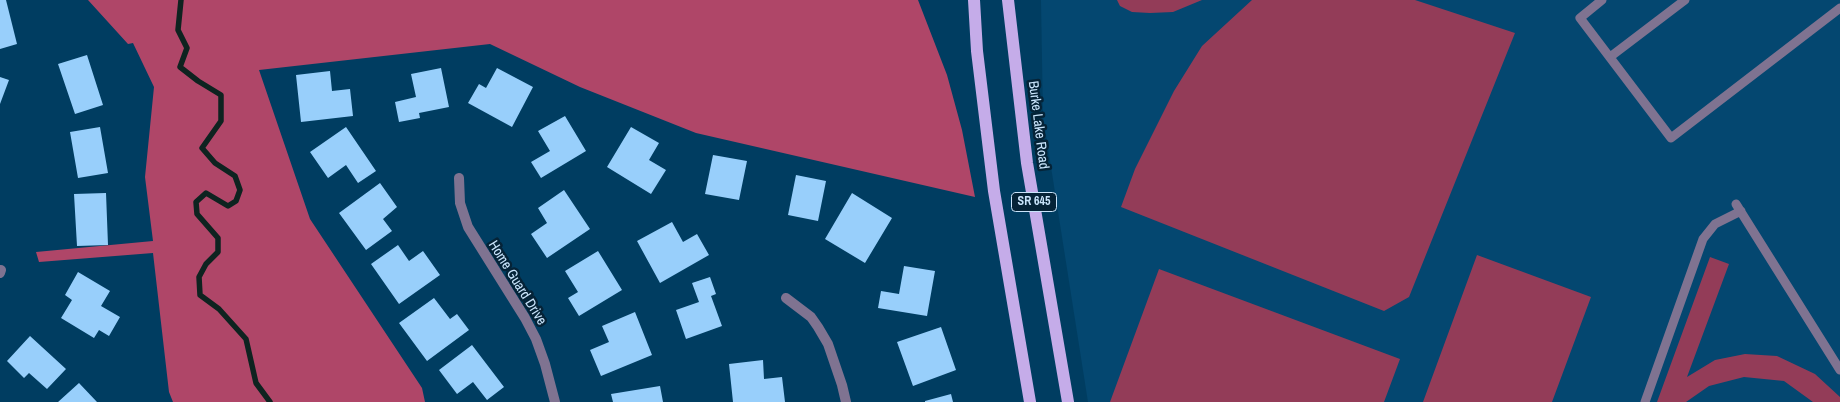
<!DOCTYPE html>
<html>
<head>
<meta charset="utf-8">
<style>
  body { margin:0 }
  canvas { display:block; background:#003d61 }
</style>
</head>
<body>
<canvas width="1840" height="402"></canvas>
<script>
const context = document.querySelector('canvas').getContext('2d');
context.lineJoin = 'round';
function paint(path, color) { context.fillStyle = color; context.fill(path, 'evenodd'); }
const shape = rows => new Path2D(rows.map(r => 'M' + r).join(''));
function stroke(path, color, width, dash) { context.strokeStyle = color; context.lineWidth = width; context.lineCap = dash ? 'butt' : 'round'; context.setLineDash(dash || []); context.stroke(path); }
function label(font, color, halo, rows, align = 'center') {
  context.font = font + ' "Archivo Narrow",sans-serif'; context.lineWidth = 5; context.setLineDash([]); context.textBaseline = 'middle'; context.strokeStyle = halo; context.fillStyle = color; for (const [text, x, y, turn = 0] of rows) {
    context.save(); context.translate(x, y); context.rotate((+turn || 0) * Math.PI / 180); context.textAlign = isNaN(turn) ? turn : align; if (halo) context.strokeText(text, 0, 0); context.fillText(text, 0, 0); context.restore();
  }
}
const built = shape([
  [1041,0,1840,0,1840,402,1088,402,1043,116]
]);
const green = shape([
  [1117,0,1202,0,1173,12,1150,13,1132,12,1120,6],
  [1252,0,1415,0,1515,33,1409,297,1384,311,1121,207,1135,169,1174,91,1202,46],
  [1477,255,1591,297,1552,402,1423,402],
  [1710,257,1729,264,1687,377,1715,360,1745,354,1777,356,1815,374,1840,397,1840,402,1813,402,1784,381,1744,377,1709,386,1686,402,1657,402],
  [1159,269,1400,359,1384,402,1110,402]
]);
const forest = shape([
  [88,0,918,0,947,75,962,130,975,197,696,133,580,87,490,44,259,70,310,219,422,388,425,402,173,402,169,392,153,253,39,262,36,252,153,241,145,177,154,87,133,43,128,44]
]);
const stream = shape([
  [181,0,178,30,187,48,180,67,198,81,221,95,221,121,202,148,215,163,235,176,240,190,236,201,228,206,206,193,196,202,197,214,218,238,218,252,206,264,199,277,200,295,219,309,246,339,256,383,270,402]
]);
const building = shape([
  [0,0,6,0,17,44,0,49],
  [87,55,103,105,75,114,58,64],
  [441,68,449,107,419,113,420,118,399,122,395,102,416,97,411,74],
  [497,68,533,87,512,127,468,103,479,84,486,88],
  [330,71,332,91,350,89,353,116,301,122,296,75],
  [0,77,9,80,0,104],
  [565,116,586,151,541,178,531,162,550,151,538,131],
  [100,127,108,173,78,178,70,132],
  [346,127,376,171,358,183,346,165,328,178,310,152],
  [631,127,659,143,649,160,666,170,651,194,607,167],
  [713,155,747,161,739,200,705,194],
  [796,175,826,181,818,221,788,215],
  [380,183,397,207,383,219,392,231,366,250,339,213],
  [564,190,590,229,547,258,531,234,547,223,538,208],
  [106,193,108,245,77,246,74,194],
  [852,193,892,218,865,263,825,239],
  [672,222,683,242,697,234,709,255,660,283,637,241],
  [398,245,409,261,423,251,440,275,399,304,371,264],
  [598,251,622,290,579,316,568,298,578,292,565,271],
  [904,266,935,271,927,316,878,308,881,291,899,294],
  [78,272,110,291,101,306,120,317,109,336,99,330,94,338,61,318,72,300,65,295],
  [710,277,716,294,711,296,722,326,686,339,676,310,699,302,692,283],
  [434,298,450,319,457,314,469,330,427,361,399,323],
  [635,312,652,355,601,376,590,350,609,342,602,326],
  [941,327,956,370,913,386,897,342],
  [30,336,66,369,47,389,29,373,24,378,7,361],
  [472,345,504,387,487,400,473,382,457,394,439,370],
  [763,360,764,379,782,377,785,402,733,402,729,364],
  [79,383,97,402,58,402],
  [660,386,663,402,613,402,611,394],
  [951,394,953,402,925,402,925,401]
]);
const lane = shape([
  [1602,0,1580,18,1671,138,1840,8],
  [1610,57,1685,0],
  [1736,204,1840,370],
  [1645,402,1703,239,1715,224,1741,211]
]);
const street = shape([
  [459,178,460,203,468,227,525,318,536,339,545,364,555,402],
  [0,273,1,270],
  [786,298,811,317,818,327,828,344,842,385,846,402]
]);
const primary = shape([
  [974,0,977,51,994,191,1030,402],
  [1008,0,1027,163,1068,402]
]);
const shields = [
  [1034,202,45]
];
const shieldNames = [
  ["SR 645",1034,202]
];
const streetNames = [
  ["Burke Lake Road",1038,125,83],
  ["Home Guard Drive",517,283,58]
];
paint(built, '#044770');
paint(green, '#933c58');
paint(forest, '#af4668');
stroke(stream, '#0e2320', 5.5);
paint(building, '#98cffb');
stroke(lane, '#7f7391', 9);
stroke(street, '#7f7391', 10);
stroke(primary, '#c5ace9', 12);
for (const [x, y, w] of shields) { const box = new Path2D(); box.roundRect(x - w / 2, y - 9.5, w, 19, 4); context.fillStyle = '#052337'; context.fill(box); stroke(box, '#c9e4fb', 1); }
label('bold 12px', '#c9e4fb', null, shieldNames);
label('14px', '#c9e4fb', '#052337', streetNames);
</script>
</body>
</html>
